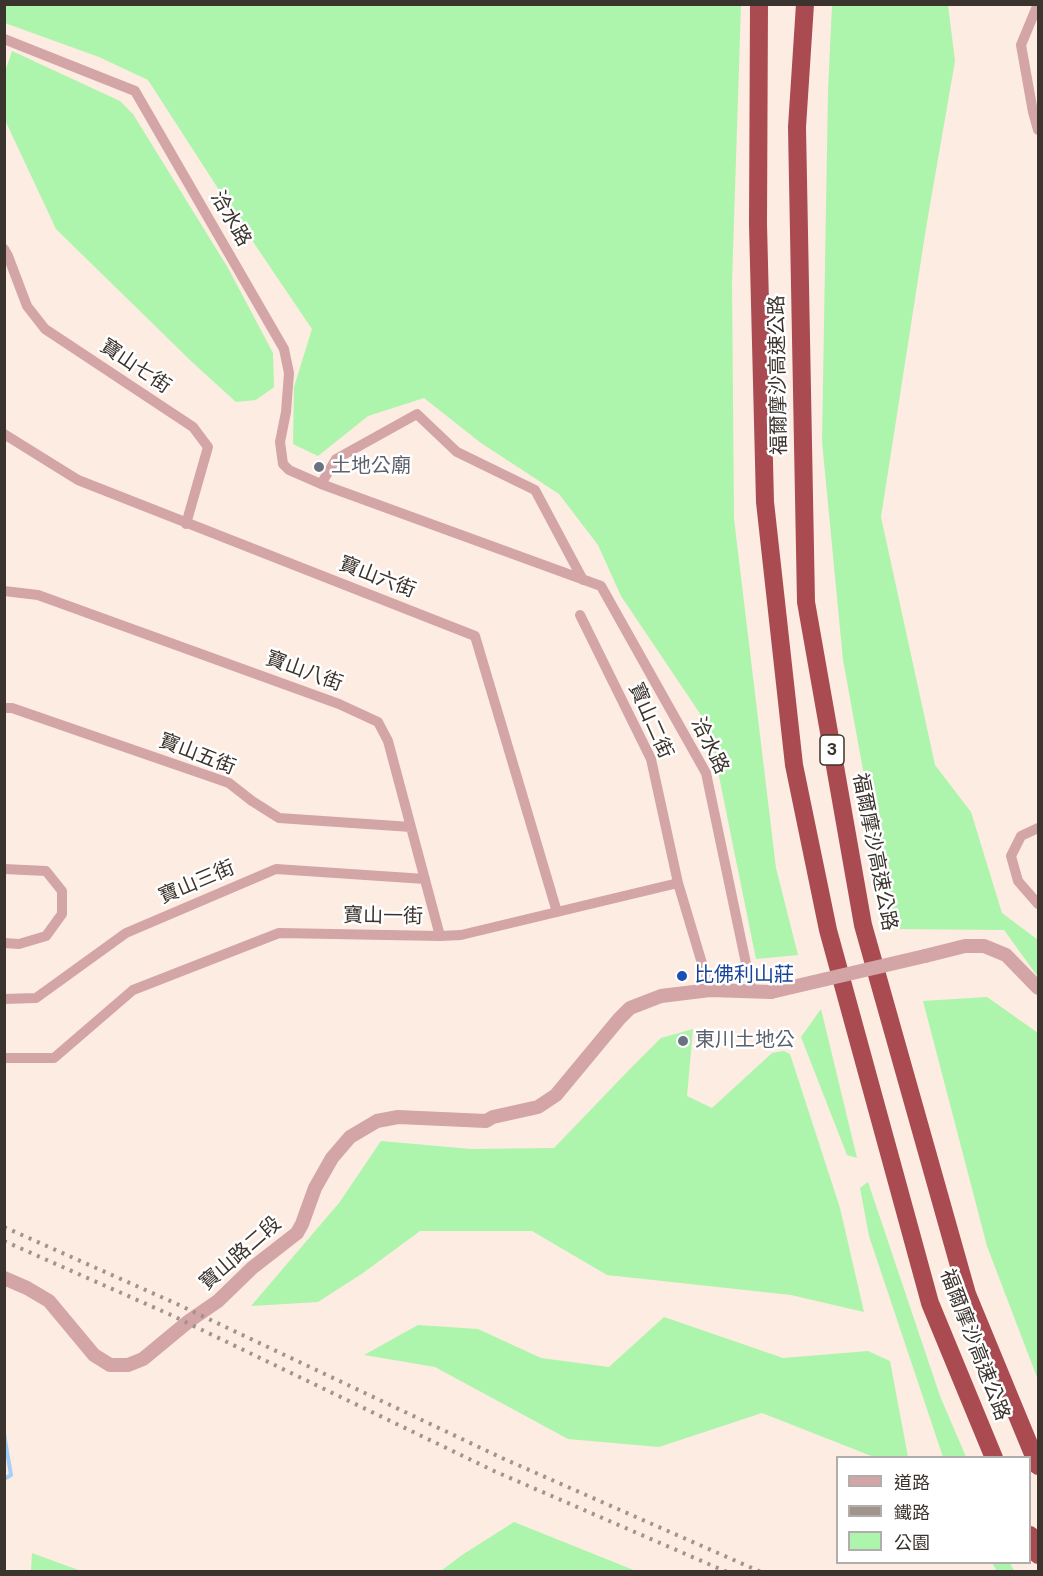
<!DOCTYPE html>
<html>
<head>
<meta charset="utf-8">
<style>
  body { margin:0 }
  #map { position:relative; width:1043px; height:1576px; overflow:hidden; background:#fdece1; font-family:"DM Sans","Noto Sans TC",sans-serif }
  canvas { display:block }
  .frame { position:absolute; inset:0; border:6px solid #3b332d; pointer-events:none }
  .legend { position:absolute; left:836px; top:1456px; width:195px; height:108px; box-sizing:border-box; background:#fff; border:2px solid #b1adab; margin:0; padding:8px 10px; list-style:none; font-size:18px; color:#3b332d }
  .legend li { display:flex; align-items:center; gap:12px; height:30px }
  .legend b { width:30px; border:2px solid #b1adab }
</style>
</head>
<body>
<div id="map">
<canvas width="1043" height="1576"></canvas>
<div class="frame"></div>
<ul class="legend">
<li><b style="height:8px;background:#d4a5a6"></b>道路</li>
<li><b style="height:8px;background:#a1948c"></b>鐵路</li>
<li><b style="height:16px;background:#adf4ac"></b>公園</li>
</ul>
</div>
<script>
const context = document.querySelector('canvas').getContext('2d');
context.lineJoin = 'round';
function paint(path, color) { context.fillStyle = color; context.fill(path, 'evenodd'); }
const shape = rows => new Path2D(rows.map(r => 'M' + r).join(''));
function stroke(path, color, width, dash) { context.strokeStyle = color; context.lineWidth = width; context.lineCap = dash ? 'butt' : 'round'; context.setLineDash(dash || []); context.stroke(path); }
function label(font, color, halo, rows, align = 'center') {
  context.font = font + ' "DM Sans","Noto Sans TC",sans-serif'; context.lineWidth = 5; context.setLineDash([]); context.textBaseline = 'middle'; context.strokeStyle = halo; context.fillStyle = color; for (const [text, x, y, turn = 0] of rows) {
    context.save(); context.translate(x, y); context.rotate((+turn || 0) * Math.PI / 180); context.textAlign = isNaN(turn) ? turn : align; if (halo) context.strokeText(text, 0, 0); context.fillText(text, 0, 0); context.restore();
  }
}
const green = shape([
  [4,5,741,5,732,282,734,519,776,868,798,955,756,959,709,727,621,596,598,545,559,494,481,443,424,398,368,416,318,456,293,444,294,387,312,329,241,224,148,80,99,57,5,23],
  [832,5,948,5,955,61,926,228,881,517,935,765,971,812,1002,913,1038,940,1038,977,1004,930,892,929,843,660,822,441,828,91],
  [12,51,120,101,133,114,228,268,273,353,274,387,256,400,236,402,192,362,56,229,5,120,5,72],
  [987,997,1038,1033,1038,1380,987,1246,923,1001],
  [821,1009,857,1158,847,1155,801,1037],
  [693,1029,687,1096,712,1108,772,1053,784,1051,790,1054,840,1208,864,1312,791,1295,607,1275,532,1231,420,1231,363,1273,318,1302,251,1306,339,1203,381,1141,471,1149,554,1148,630,1069,661,1038],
  [868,1182,940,1396,966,1457,943,1457,869,1236,860,1188],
  [664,1317,783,1358,868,1351,890,1361,908,1457,874,1457,762,1413,659,1447,568,1439,435,1367,364,1355,418,1325,478,1329,541,1358,609,1367],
  [514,1522,636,1571,441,1571,462,1555],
  [32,1553,81,1571,31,1571],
  [992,1563,1010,1563,1014,1571,997,1571]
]);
const stream = shape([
  [4,1434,11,1475,4,1479]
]);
const minor = shape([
  [1038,4,1021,45,1033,112,1038,130],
  [4,39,135,91,284,349,289,373,286,412,280,442,283,464,289,470,321,484,601,586,706,773,752,992],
  [4,249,8,256,27,306,45,329,193,427,208,447,186,524],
  [4,434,78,480,475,636,557,912],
  [321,484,336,459,417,414,457,452,535,490,583,580],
  [4,591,38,595,339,704,378,722,388,741,440,936],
  [580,615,651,759,678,883],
  [4,708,12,708,229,783,252,801,279,818,411,827],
  [1038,828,1021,836,1011,856,1018,881,1038,904],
  [4,869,46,871,62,891,62,914,46,936,19,944,4,943],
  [4,999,36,998,126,933,276,869,425,879],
  [4,1058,54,1058,133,990,279,933,440,936,461,935,678,883,710,990]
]);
const tertiary = shape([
  [925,956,965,946,984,946,1006,955,1038,988],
  [4,1278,27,1288,49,1301,94,1355,110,1365,128,1365,143,1359,189,1321,218,1301,252,1268,297,1233,302,1224,315,1188,332,1158,350,1137,377,1121,398,1117,486,1121,493,1117,538,1107,556,1095,619,1019,630,1008,661,996,710,990,771,992]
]);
const motorway = shape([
  [759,4,758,224,765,502,794,765,828,930,930,1303,994,1458],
  [805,4,797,127,806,602,863,925,967,1294,1038,1466],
  [1030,1535,1038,1555]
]);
const rail = shape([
  [4,1227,177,1304,502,1458,761,1572],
  [4,1241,171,1315,494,1471,727,1572]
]);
const tertiaryBridge = shape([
  [771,992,925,956]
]);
const markers = [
  [319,467,6,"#6b7280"],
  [682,976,6,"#1a4fb4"],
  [683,1041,6,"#6b7280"]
];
const shields = [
  [832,750,24]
];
const shieldNames = [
  ["3",832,750]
];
const streetNames = [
  ["洽水路",230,219,60],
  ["寶山七街",135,367,34],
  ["福爾摩沙高速公路",779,375,-91],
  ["寶山六街",377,578,21],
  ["寶山八街",304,672,20],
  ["寶山二街",650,721,66],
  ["洽水路",709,746,64],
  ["寶山五街",197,755,21],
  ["福爾摩沙高速公路",874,852,79],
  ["寶山三街",197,883,-23],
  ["寶山一街",383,917,1],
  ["寶山路二段",241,1254,-41],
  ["福爾摩沙高速公路",974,1345,69]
];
const worshipNames = [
  ["土地公廟",331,467],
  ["東川土地公",695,1041]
];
const transitNames = [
  ["比佛利山莊",694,976]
];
paint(green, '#adf4ac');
stroke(stream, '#a5cffa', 4);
stroke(minor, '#d4a5a6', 10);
stroke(tertiary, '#d4a5a6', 14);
stroke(motorway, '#aa4b52', 18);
stroke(rail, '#a1948c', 4, [3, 6]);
stroke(tertiaryBridge, '#d4a5a6', 14);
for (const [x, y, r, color] of markers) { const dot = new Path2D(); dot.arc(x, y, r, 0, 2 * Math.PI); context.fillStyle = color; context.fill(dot); stroke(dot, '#fff', 2); }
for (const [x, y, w] of shields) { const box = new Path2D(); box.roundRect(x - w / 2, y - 15, w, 30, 4.5); context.fillStyle = '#fff'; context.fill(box); stroke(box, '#3b332d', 1.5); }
label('bold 18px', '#3b332d', null, shieldNames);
label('20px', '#3b332d', '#fff', streetNames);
label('20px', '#5b616d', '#fff', worshipNames, 'left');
label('20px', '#164399', '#fff', transitNames, 'left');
</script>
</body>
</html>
